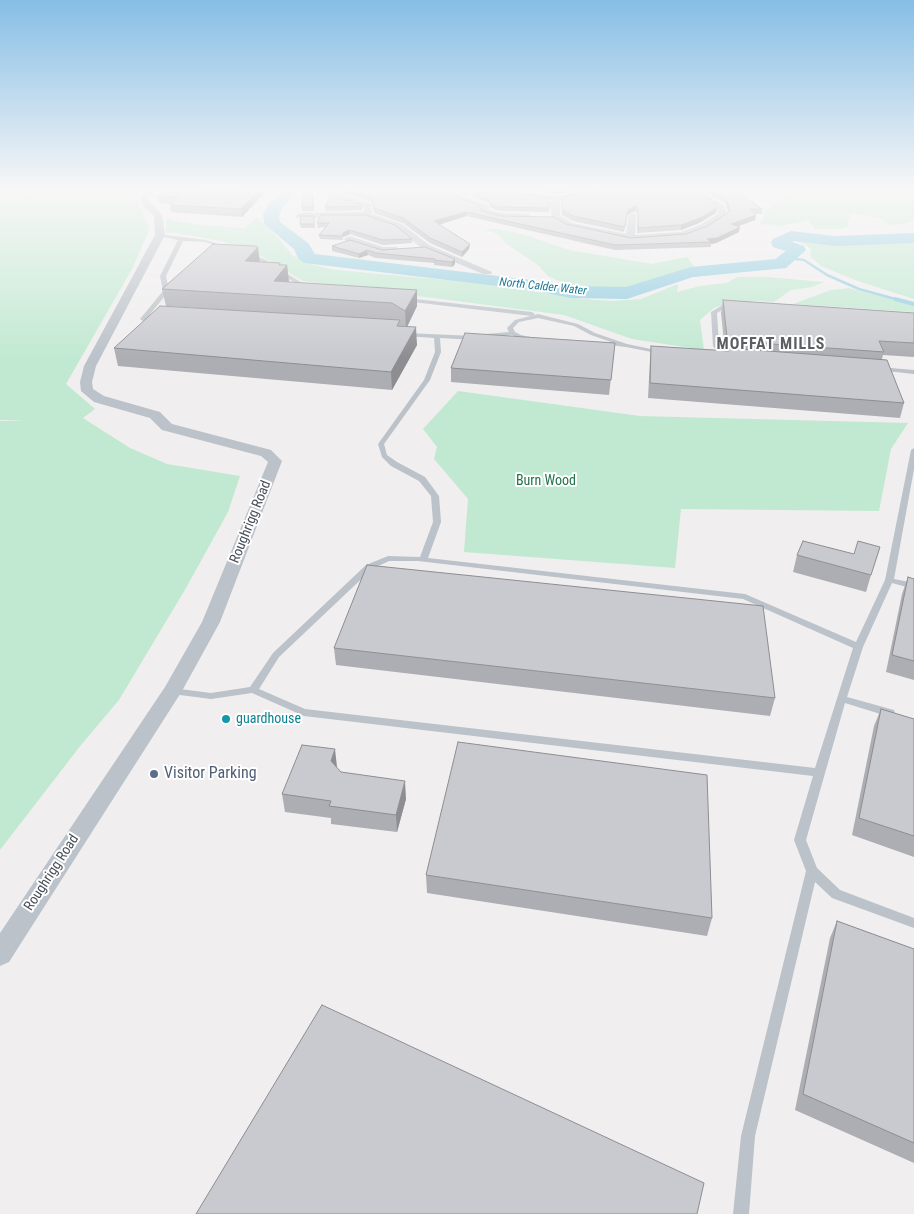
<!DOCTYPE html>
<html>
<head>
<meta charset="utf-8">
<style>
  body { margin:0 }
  canvas { display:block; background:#f0eeee }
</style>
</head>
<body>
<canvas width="914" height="1214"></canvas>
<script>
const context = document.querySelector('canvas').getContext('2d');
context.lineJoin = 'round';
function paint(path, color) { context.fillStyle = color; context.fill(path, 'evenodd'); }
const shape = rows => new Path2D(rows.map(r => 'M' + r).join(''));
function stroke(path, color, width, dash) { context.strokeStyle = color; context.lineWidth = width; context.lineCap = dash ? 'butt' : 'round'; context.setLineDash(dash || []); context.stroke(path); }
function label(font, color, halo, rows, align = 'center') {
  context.font = font + ' "Roboto Condensed",sans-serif'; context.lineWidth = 4; context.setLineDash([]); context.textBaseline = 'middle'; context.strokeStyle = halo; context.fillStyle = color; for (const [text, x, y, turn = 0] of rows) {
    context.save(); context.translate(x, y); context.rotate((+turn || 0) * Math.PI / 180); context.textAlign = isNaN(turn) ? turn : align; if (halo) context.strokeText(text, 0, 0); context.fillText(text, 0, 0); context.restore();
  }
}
const green = shape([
  [0,188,15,188,23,193,58,188,131,188,150,228,132,269,66,384,95,409,83,418,130,448,167,464,240,476,228,512,186,588,119,700,81,745,0,850,0,421,27,420,0,420],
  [795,188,914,188,914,221,903,224,890,225,880,218,850,213,847,227,841,229,815,229,808,221,777,226,760,224,766,212,782,196],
  [167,216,171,220,200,225,245,228,257,217,280,240,292,255,309,264,336,270,477,283,584,299,612,301,641,299,678,284,677,292,700,286,726,283,738,277,767,277,824,282,812,287,791,290,774,302,755,301,715,307,700,320,704,350,632,339,564,315,303,281,256,253,221,241,176,233,165,233],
  [483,229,498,229,525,235,569,250,652,264,687,257,695,268,657,278,629,289,590,288,581,291,548,276,538,265,508,245,498,234],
  [798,241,834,245,914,243,914,299,858,281,821,266,811,257,810,248],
  [849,288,914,305,914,312,793,304,831,290],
  [458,391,640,416,908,423,891,449,879,511,681,509,675,568,464,552,468,499,434,459,437,447,423,429]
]);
const streamFar1 = shape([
  [788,258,804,260,827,275,859,289,899,300]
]);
const stream = shape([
  [895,299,914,304]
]);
const river = shape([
  [285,188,300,188,283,207,279,215,280,222,308,243,315,254,531,280,571,286,626,287,691,267,775,259,786,251,773,247,771,243,773,239,791,231,835,236,914,233,914,243,835,246,794,241,792,242,804,246,806,250,786,268,693,277,627,299,571,298,531,290,304,263,298,258,294,249,264,224,263,215,268,205,285,188]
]);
const lane = shape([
  [158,234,206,240,226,247,224,248,205,242,183,241,166,276,169,291,147,318,157,318,160,320,157,322,143,321,140,319,163,291,160,276,178,240,158,236,158,234],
  [248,254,264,259,310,288,305,289,260,261,246,256,246,254,248,254],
  [406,298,532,312,535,314,532,316,404,301,403,300,406,298],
  [721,306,735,309,732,311,722,310,717,313,719,346,727,358,724,360,722,359,713,346,711,312,721,306],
  [538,314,578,324,595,333,627,344,665,352,662,354,626,347,602,344,602,342,611,342,591,335,574,326,538,318,519,322,513,328,515,332,521,335,530,337,530,339,519,339,512,335,486,338,483,336,486,334,509,332,507,328,515,320,538,314],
  [407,333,474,336,477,338,474,340,440,338,441,352,430,380,384,444,387,455,397,462,425,477,439,496,441,522,428,558,745,594,856,642,885,580,911,450,914,448,914,469,894,579,914,583,914,589,892,583,863,647,847,697,894,710,895,713,894,716,890,717,845,703,806,840,817,868,840,890,914,918,914,928,832,898,815,882,755,1136,749,1214,733,1214,741,1136,806,871,794,840,813,776,304,716,252,693,211,699,172,694,169,693,167,691,169,689,172,688,211,693,250,687,273,653,366,565,388,556,420,557,433,522,431,496,419,481,391,466,382,457,378,444,424,380,435,352,434,338,405,336,404,335,407,333],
  [389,561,418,561,743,599,853,648,815,768,305,709,259,689,279,657,372,569,389,561],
  [879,367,914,370,914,374,877,370,877,368,879,367]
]);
const street = shape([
  [149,188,158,188,148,198,149,201,162,215,165,235,96,366,92,382,93,389,104,396,160,412,172,424,271,450,282,461,220,622,182,691,9,962,0,966,0,933,165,687,202,622,268,462,261,456,162,430,150,418,94,402,81,391,80,382,84,366,155,235,154,216,142,204,140,197,149,188],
  [314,188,323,188,371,204,372,214,402,224,429,245,492,272,491,274,483,274,423,249,396,228,367,218,296,218,295,216,299,213,364,212,364,207,319,194,314,188],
  [684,188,694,188,724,205,727,215,706,229,685,237,630,241,566,227,552,217,550,204,551,200,508,194,463,196,488,205,489,210,501,213,528,214,532,217,528,220,501,219,482,214,481,208,458,201,454,194,458,192,508,190,556,196,592,190,607,190,611,192,610,194,560,200,560,216,572,223,626,234,629,215,636,213,635,235,681,232,700,225,718,214,717,208,684,188],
  [349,236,383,247,396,247,401,250,396,253,379,252,346,241,344,239,349,236]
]);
const wall = shape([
  [171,188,269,188,242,217,171,212,170,205,171,204,159,203,158,196,235,193,172,191],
  [312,188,314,211,302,211,302,207],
  [335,188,356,188,355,190,365,188,507,188,458,190,454,192,456,197,482,211,501,216,566,224,631,238,686,234,708,226,728,212,725,203,698,188,761,188,737,192,762,209,762,214,755,214,756,215,755,220,738,226,739,232,716,243,711,244,711,247,615,250,466,216,439,225,470,244,469,249,462,257,430,243,403,223,374,213,372,202,335,190],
  [508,188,592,188,556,194],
  [639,190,716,213,699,223,681,230,637,233,638,213,635,211,627,215,624,232,573,221,562,215,562,197],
  [473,194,549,198,549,212,501,211,491,208,489,203,473,197],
  [362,205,362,210,326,211,325,207],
  [321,215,412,239,412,243,383,245,350,234,343,237,343,240,320,239,319,235,325,227,318,228,317,223],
  [314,216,315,228,301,228,300,224],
  [332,246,382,250,425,247,455,264,452,267,434,265,434,263,376,258,368,255,359,258,332,251],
  [260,262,280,263,281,265,287,265,289,282,417,306,407,327,417,345,392,390,118,366,114,348,322,316,166,306,162,289],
  [723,300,914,313,914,357,883,355,882,359,904,403,900,418,648,398,650,360,651,346,725,351,721,313],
  [615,343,609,395,451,382,451,368],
  [797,555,871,575,866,592,793,572],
  [908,577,914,579,914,680,886,672,902,594],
  [334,648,775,698,770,716,336,665],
  [881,709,914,719,914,857,852,835,874,726],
  [337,767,337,768,341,772,406,799,397,832,331,824,331,818,285,812,282,794],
  [426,875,712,918,707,936,427,893],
  [837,921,914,949,914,1163,795,1110,830,938]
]);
const shadedWall = shape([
  [261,188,269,188,242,217,241,209],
  [453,188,458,188,458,190,452,193,452,189],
  [564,188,592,188,556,194,556,189],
  [732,188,761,188,731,192],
  [636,206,635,211,627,215,624,232,628,210],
  [717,208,716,213,699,223,681,230,681,225],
  [466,212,466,216,434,226,434,221],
  [756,215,755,220,730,229,731,224],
  [740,227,739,232,716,243,711,244,711,242,707,239],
  [349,230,350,234,343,237,343,240,343,233],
  [470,244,469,249,462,257,462,252],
  [258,247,260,263,245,261],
  [367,250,368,255,359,258,359,254],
  [455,259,455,264,452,267,452,262],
  [280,263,281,272,287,265,289,282,274,281,279,265],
  [417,290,417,306,406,329,405,311],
  [416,327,417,345,392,390,391,372],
  [335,749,337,767,333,779,331,761],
  [405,781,406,799,397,832,396,815]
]);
const building = shape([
  [237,188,261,188,241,209,170,205,179,197,158,196,162,192,234,194,240,191,237,188],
  [304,188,312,188,313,207,302,207,304,188],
  [343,188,353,188,353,190,365,188,453,188,452,189,456,197,479,205,482,211,501,216,554,217,566,224,631,238,686,234,708,226,730,211,726,199,707,188,732,188,762,209,750,209,756,215,731,224,740,227,717,238,707,239,711,242,615,245,466,212,434,221,470,244,462,252,430,238,403,218,374,208,371,198,343,188],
  [546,188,564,188,556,189,546,188],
  [657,188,690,188,716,204,717,208,700,218,681,225,638,228,638,208,636,206,628,210,625,227,573,216,562,210,562,197,593,191,639,190,657,188],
  [508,192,549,198,549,208,501,207,491,205,489,200,473,194,508,192],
  [331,196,362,205,362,206,325,207,331,196],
  [321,215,366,215,395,225,412,239,383,240,349,230,343,233,342,236,319,235,329,223,317,223,321,215],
  [301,216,314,216,314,224,300,224,301,216],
  [350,240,382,250,425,247,455,259,452,262,434,260,435,259,376,253,367,250,359,254,332,246,350,240],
  [213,244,254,246,258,247,245,261,280,263,279,265,287,265,274,281,417,290,405,311,392,303,162,289,213,244],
  [723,300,914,313,914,343,879,341,884,352,730,341,727,337,723,300],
  [160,306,400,320,397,326,416,327,391,372,114,348,160,306],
  [465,333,615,343,611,380,451,368,465,333],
  [651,346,729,351,728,348,887,360,904,403,650,383,651,346],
  [803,541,854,554,858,541,880,547,871,575,797,555,803,541],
  [367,565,763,606,775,698,334,648,367,565],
  [908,577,914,579,914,661,892,655,908,577],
  [881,709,914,719,914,836,859,818,881,709],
  [458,742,707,775,712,918,426,875,458,742],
  [302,745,335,749,331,761,341,772,405,781,396,815,329,806,331,801,282,794,302,745],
  [837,921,914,949,914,1143,803,1094,837,921],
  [322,1005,704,1183,697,1214,196,1214,322,1005]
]);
const markers = [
  [226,719,5,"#0f9aa8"],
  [154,774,5,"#5c6f8a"]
];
const farWaternames = [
  ["North Calder Water",543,287,6]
];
const parkNames = [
  ["Burn Wood",546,481]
];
const streetNames = [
  ["Roughrigg Road",251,522,-68],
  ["Roughrigg Road",52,873,-57]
];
const cultureNames = [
  ["guardhouse",236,719]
];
const farDistrictnames = [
  ["MOFFAT MILLS",771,345]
];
const nearServicenames = [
  ["Visitor Parking",164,774]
];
paint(green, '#c1e9d1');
stroke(streamFar1, '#93cee1', 2.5);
stroke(stream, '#93cee1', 4);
paint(river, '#93cee1');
paint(lane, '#bbc2c9');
paint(street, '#bbc2c9');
paint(wall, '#adaeb3');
paint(shadedWall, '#8d8d92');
paint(building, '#c9cad0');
stroke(building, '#8d8d92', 1);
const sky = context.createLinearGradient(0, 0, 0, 358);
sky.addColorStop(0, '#86bee5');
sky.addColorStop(0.53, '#f8f7f7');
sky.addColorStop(1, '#f8f7f700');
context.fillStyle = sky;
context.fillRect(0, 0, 914, 358);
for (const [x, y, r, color] of markers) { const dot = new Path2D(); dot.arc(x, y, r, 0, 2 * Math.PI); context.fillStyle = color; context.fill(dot); stroke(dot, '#fff', 2); }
label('italic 12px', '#1d7a97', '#fff', farWaternames);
label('14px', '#22714b', '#fff', parkNames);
label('14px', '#485059', '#fff', streetNames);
label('14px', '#0d838f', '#fff', cultureNames, 'left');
context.letterSpacing = '1px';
label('bold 16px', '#5b5e62', '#fff', farDistrictnames);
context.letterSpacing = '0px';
label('16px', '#4e5e75', '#fff', nearServicenames, 'left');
</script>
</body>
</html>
